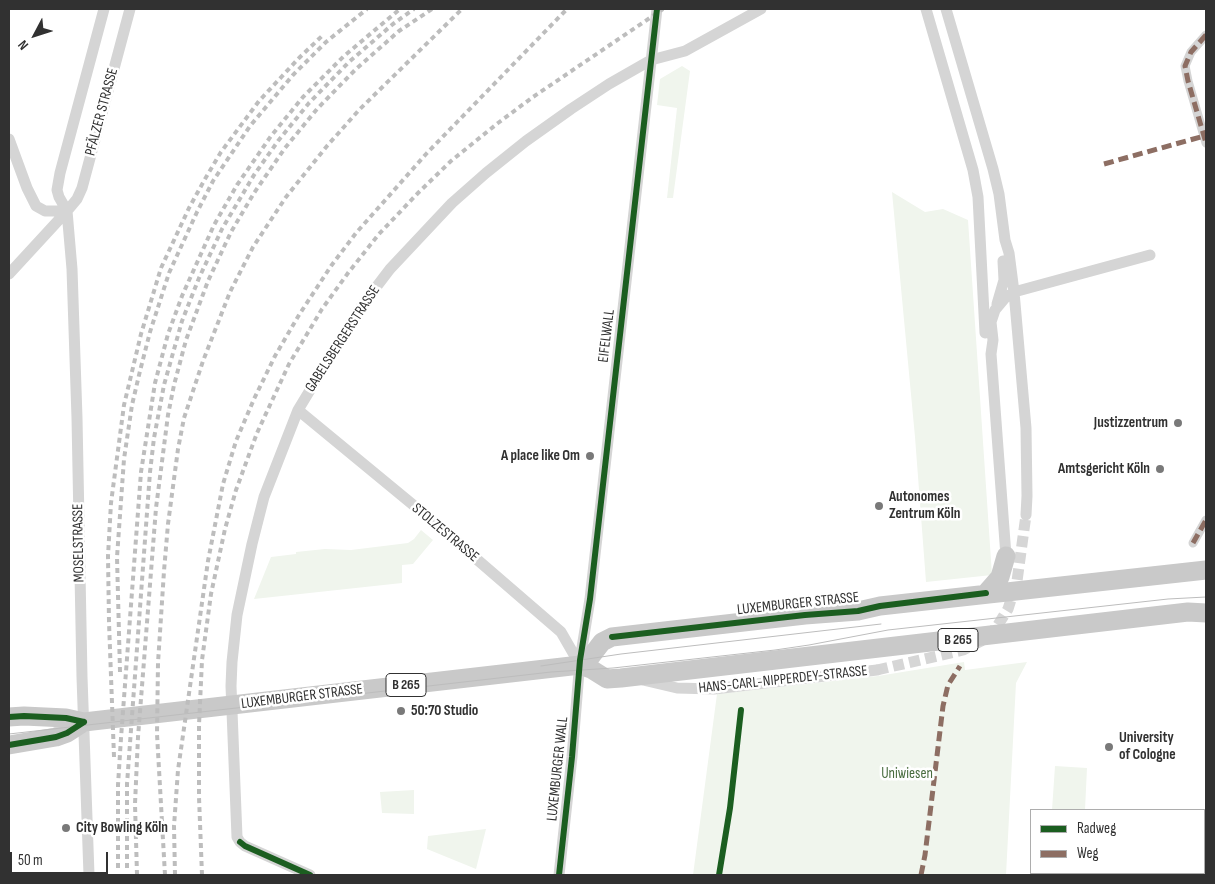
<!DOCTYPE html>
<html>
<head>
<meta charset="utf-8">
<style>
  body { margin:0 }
  #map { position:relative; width:1215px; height:884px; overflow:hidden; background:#fff; font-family:"Sofia Sans Condensed",sans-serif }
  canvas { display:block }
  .frame { position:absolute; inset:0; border:10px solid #313131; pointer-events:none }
  .legend { position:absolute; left:1030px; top:809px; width:175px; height:65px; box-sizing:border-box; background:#fff; border:1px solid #adadad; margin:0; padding:6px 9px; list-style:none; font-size:15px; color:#313131 }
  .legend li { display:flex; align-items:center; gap:10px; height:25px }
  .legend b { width:25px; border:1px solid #adadad }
  .north { position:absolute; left:10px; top:10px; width:50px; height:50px; -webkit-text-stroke:4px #fff; paint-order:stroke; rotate:230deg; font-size:14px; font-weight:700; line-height:20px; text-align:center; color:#313131 }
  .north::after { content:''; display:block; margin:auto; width:18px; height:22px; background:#313131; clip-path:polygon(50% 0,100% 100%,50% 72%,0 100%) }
  .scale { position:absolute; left:10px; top:852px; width:98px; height:22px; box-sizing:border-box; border:2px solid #313131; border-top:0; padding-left:6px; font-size:15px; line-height:18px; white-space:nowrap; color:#313131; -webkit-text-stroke:4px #fff; paint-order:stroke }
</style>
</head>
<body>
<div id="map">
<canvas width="1215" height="884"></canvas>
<div class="frame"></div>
<ul class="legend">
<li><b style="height:6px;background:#1b5e20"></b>Radweg</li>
<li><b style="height:6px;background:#8d6e63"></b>Weg</li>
</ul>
<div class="north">N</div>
<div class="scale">50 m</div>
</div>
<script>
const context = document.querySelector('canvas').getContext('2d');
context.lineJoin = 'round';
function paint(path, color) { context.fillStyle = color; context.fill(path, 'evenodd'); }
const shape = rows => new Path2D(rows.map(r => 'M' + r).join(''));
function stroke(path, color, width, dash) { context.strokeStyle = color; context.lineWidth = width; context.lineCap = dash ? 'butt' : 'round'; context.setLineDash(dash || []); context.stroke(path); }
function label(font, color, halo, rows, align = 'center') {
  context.font = font + ' "Sofia Sans Condensed",sans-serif'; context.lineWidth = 5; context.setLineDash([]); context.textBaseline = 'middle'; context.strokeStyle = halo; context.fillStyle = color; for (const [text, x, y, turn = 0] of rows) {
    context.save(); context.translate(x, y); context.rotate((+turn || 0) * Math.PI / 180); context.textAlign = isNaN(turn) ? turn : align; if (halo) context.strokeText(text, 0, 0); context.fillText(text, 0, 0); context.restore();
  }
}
const green = shape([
  [682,66,690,71,673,198,667,198,677,108,657,105,660,79],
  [892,192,925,212,943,209,968,220,992,575,926,582,915,437],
  [421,530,433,540,413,564,402,565,402,583,254,599,271,557,296,554,296,552,325,549,351,550,408,543,414,539],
  [964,662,965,670,1027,662,1016,683,1006,875,693,875,717,694,878,676],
  [1055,766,1087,768,1085,810,1052,810],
  [414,790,414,814,382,813,380,792],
  [486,829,476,869,427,849,428,836]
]);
const minorTunnel = shape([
  [877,670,963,650,981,641,996,628,1008,609,1017,581,1026,515]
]);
const pedestrian = shape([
  [1206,35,1191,52,1185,66,1188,81,1206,143],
  [1193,543,1206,520]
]);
const minor = shape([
  [926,9,973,170,978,197,985,333],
  [946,9,993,169,999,194,1005,240,1009,253,1014,292,1026,428,1027,496,1026,515],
  [9,139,27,188,36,206,45,211,67,211],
  [9,274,67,211,77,199,82,188,130,9],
  [997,304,1004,280,1003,261],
  [298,410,429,518,561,632,580,665],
  [1006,556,991,354,993,340,991,322,995,310,1005,298,1014,292,1150,255],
  [643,680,677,688,714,689,877,670],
  [89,875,82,677,77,418,72,269,67,211,59,197,57,190,60,173,104,9],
  [310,875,245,846,240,842,237,837,231,686,232,662,237,615,252,544,264,497,298,410,358,311,390,269,452,203,486,173,526,141,571,109,609,84,651,60,685,51,761,9],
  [559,875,572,757,580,660,590,599,657,9]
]);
const primary = shape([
  [986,593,1000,577,1006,556],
  [580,665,591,669,607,679,621,678,1188,612,1206,613],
  [9,717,24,716,66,718,84,722,580,665,589,659,602,642,612,637,805,615,858,611,880,606,1206,570],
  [9,745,56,737,67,733,84,722]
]);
const tram = shape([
  [541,666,621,654,881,624],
  [9,734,551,672,613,668,775,650,809,645,888,630,1168,599,1206,597]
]);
const rail = shape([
  [120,672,117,557,124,459,132,405,140,371,150,332,169,273,197,212,213,181,250,126,293,75,326,42,367,9],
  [114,757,109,622,108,556,111,503,124,405,141,334,161,268,189,208,205,179,221,152,259,101,299,58,322,36],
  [118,868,118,785,121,738,141,472,155,383,168,334,182,296,214,225,237,185,271,136,303,97,344,56,400,9],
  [127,868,127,784,150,472,154,438,164,385,182,321,199,278,222,229,254,175,278,141,309,103,349,62,393,24,414,9],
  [137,875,135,804,138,737,156,508,168,415,174,385,186,340,208,281,231,232,254,193,285,148,317,109,356,69,399,31,432,9],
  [165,875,157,734,158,663,164,571,168,524,178,449,184,418,203,361,230,292,253,247,286,197,327,146,359,110,462,9],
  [175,875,174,826,178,770,208,561,223,484,236,441,254,399,275,356,299,315,331,266,356,233,427,153,567,9],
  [202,875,199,797,199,725,202,660,211,594,225,529,236,490,257,433,289,364,322,309,348,273,379,234,418,193,451,161,498,123,533,97,663,9]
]);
const quiet = shape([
  [1206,35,1191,52,1185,66,1188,81,1206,143],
  [1104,164,1204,136],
  [1193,543,1206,520],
  [921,875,925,855,943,706,948,685,960,666]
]);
const cycleway = shape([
  [612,637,805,615,858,611,880,606,986,593],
  [9,717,24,716,66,718,84,722],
  [9,745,56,737,67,733,84,722],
  [240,842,245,846,310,875],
  [559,875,572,757,580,660,590,599,657,9],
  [719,875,730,808,741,710]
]);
const markers = [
  [1178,423,5,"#797979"],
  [590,456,5,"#797979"],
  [1160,469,5,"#797979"],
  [879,506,5,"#797979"],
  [401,711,5,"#797979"],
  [1109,747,5,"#797979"],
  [66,828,5,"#797979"]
];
const shields = [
  [958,640,40],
  [406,685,40]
];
const shieldNames = [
  ["B 265",958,640],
  ["B 265",406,685]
];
const streetNames = [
  ["PFÄLZER STRASSE",102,112,-75],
  ["EIFELWALL",607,336,-83],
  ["GABELSBERGERSTRASSE",343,339,-57],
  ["STOLZESTRASSE",445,533,40],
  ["MOSELSTRASSE",79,543,-91],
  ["LUXEMBURGER STRASSE",798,604,-6],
  ["HANS-CARL-NIPPERDEY-STRASSE",783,680,-6],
  ["LUXEMBURGER STRASSE",302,697,-7],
  ["LUXEMBURGER WALL",558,769,-84]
];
const poiNames = [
  ["Justizzentrum",1168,423,"right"],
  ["A place like Om",580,456,"right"],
  ["Amtsgericht Köln",1150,469,"right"],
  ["Autonomes",889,497],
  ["Zentrum Köln",889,514],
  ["50:70 Studio",411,711],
  ["University",1119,738],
  ["of Cologne",1119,755],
  ["City Bowling Köln",76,828]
];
const parkNames = [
  ["Uniwiesen",907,774]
];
paint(green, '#f0f5ed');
stroke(minorTunnel, '#d6d6d6', 11, [11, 5.5]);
stroke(pedestrian, '#d5d5d5', 9);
stroke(minor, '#d5d5d5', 11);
stroke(primary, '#c9c9c9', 19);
stroke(tram, '#bdbdbd', 1);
stroke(rail, '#bdbdbd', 4, [5, 4]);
stroke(quiet, '#8d6e63', 5, [10, 5]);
stroke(cycleway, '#1b5e20', 6);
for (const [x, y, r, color] of markers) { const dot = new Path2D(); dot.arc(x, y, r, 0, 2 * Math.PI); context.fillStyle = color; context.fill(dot); stroke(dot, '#fff', 2); }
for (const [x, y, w] of shields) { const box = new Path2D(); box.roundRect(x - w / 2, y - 11.5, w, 23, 4); context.fillStyle = '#fff'; context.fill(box); stroke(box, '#313131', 1); }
label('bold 14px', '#313131', null, shieldNames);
label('15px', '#313131', '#fff', streetNames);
label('bold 15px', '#313131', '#fff', poiNames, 'left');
label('15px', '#486c3e', '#fff', parkNames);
</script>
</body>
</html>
